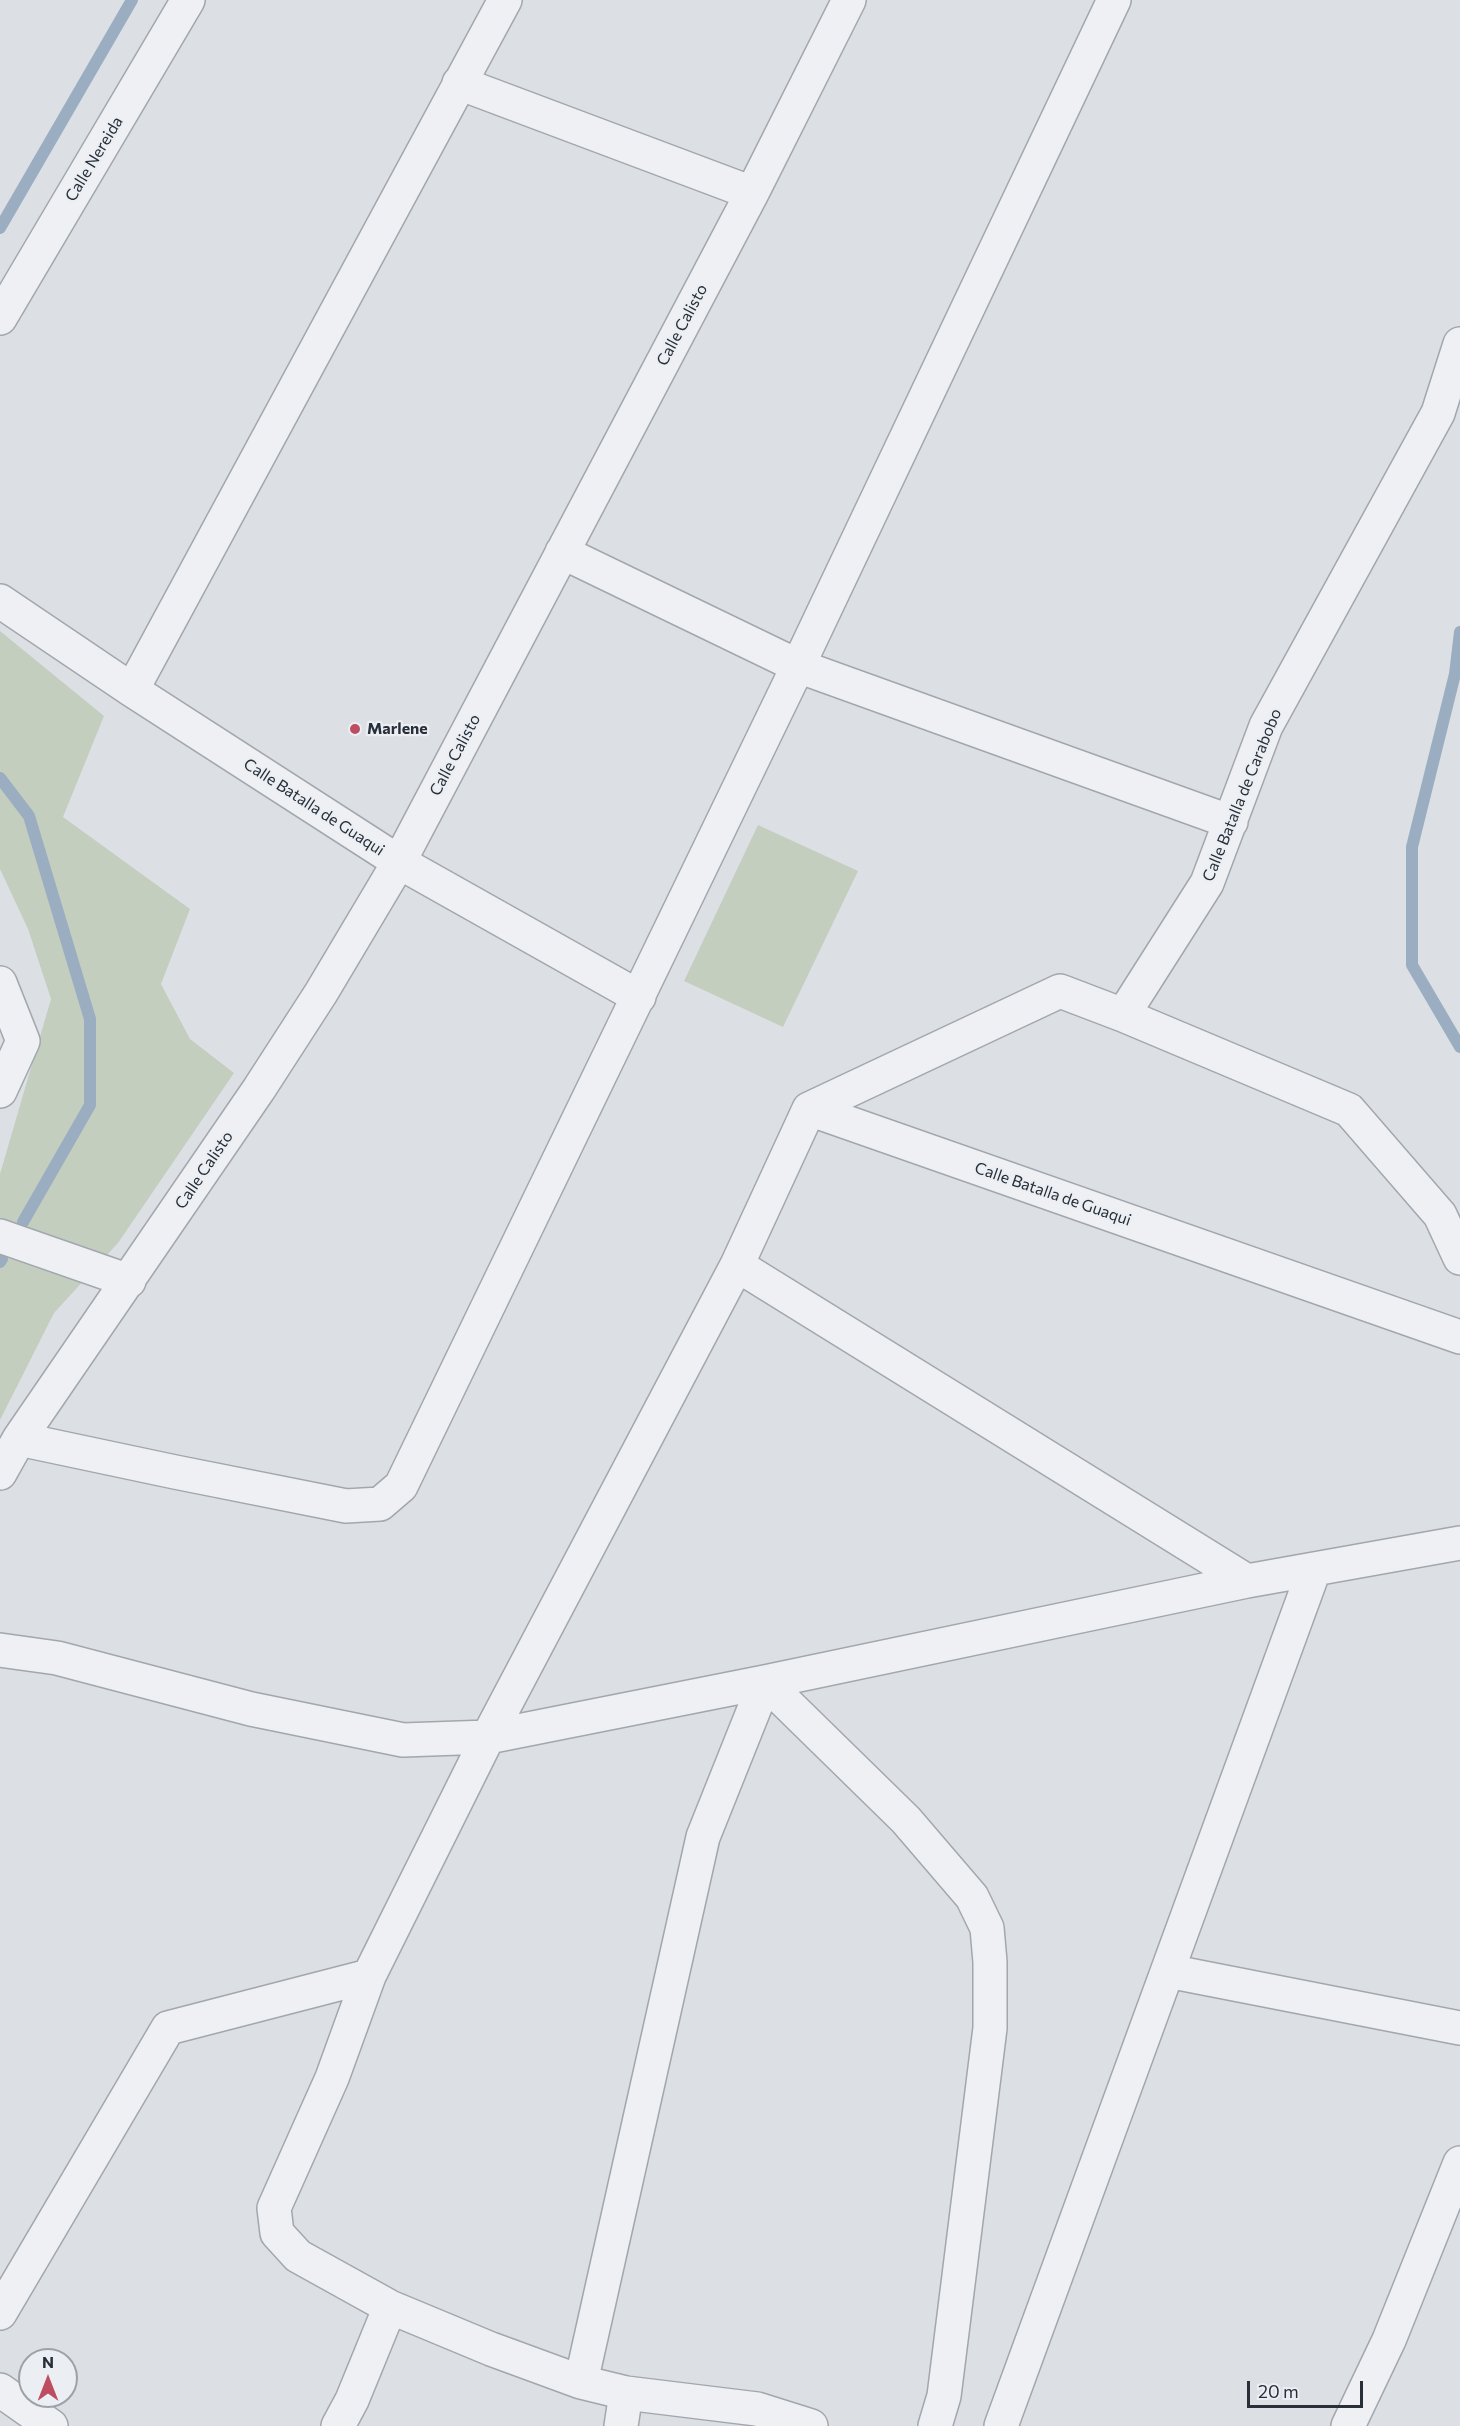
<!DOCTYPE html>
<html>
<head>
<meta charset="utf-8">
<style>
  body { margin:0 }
  #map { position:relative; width:1460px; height:2426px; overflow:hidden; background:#dce0e5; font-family:Commissioner,sans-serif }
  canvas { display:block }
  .north { position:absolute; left:18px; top:2348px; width:60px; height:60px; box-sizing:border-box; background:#ebeff3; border:2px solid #9da2a9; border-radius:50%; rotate:0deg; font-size:16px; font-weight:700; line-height:24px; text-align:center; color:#282f39 }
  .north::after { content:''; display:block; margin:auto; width:21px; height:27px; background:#bd4e61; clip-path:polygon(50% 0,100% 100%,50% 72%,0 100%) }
  .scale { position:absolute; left:1247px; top:2381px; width:116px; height:27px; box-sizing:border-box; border:3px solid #282f39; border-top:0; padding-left:8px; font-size:18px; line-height:21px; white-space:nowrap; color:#282f39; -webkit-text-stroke:4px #ebeff3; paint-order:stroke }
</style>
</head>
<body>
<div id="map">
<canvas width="1460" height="2426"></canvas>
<div class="north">N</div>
<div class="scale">20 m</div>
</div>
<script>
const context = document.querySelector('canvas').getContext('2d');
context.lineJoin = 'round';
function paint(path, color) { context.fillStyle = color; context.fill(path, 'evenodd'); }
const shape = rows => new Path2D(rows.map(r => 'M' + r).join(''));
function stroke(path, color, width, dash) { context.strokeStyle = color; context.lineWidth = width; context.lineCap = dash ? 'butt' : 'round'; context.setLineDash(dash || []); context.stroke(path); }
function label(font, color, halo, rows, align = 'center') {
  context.font = font + ' Commissioner,sans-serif'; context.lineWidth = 4.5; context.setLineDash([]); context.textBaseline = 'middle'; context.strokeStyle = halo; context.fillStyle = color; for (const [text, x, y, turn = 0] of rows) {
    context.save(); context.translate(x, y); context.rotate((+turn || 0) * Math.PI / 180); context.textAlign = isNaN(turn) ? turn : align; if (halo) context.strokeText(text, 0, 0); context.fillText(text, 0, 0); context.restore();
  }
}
const green = shape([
  [0,631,104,716,63,817,190,909,161,984,190,1039,234,1073,118,1243,54,1313,0,1420,0,1174,51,999,28,929,0,869],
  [758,825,858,871,783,1027,684,981]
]);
const stream = shape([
  [0,228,132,0],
  [1460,632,1455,674,1412,847,1412,965,1460,1047],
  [0,778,29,816,90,1019,90,1105,23,1222],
  [0,1262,2,1259]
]);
const minor = shape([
  [459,83,752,193],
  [0,318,188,0],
  [1460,344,1438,413,1266,726,1207,883,1123,1015,1349,1110,1440,1215,1460,1258],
  [562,552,798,666,1231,822],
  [0,601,132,690,399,862,639,997],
  [132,690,505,0],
  [0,983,23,1041,0,1091],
  [809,1109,1060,991,1123,1015],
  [0,1236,129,1281],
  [737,1265,1247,1581],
  [19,1439,175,1472,346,1506,380,1504,401,1486,798,666,1114,0],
  [0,1473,19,1439,259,1089,321,993,399,862,752,193,849,0],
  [0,1650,57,1658,251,1709,403,1740,488,1737,765,1682,1247,1581,1460,1543],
  [1168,1971,1460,2028],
  [0,2313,168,2028,369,1976],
  [581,2382,703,1837,765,1682,906,1820,972,1897,987,1928,990,1962,990,2028,944,2396,935,2426],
  [0,2390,51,2426],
  [338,2426,352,2400,390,2307],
  [621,2426,626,2393],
  [811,2426,757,2409,626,2393,581,2382,491,2349,390,2307,298,2256,277,2233,274,2208,332,2078,369,1976,488,1737,737,1265,809,1109,1460,1337],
  [1001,2426,1314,1570],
  [1348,2426,1389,2340,1460,2163]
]);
const markers = [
  [355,729,6,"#bd4e61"]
];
const streetNames = [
  ["Calle Nereida",94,159,-59],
  ["Calle Calisto",682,325,-62],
  ["Calle Calisto",455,755,-62],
  ["Calle Batalla de Carabobo",1242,795,-68],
  ["Calle Batalla de Guaqui",314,807,33],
  ["Calle Calisto",204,1170,-56],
  ["Calle Batalla de Guaqui",1053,1194,19]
];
const poiNames = [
  ["Marlene",367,729]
];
paint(green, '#c3cebf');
stroke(stream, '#9baec1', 12);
stroke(minor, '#a2a7ae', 36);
stroke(minor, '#eff0f4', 33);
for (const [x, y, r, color] of markers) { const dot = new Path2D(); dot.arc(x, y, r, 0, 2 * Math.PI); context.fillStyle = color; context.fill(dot); stroke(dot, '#ebeff3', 2); }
label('16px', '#282f39', '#ebeff3', streetNames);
label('bold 16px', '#282f39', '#ebeff3', poiNames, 'left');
</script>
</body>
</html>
